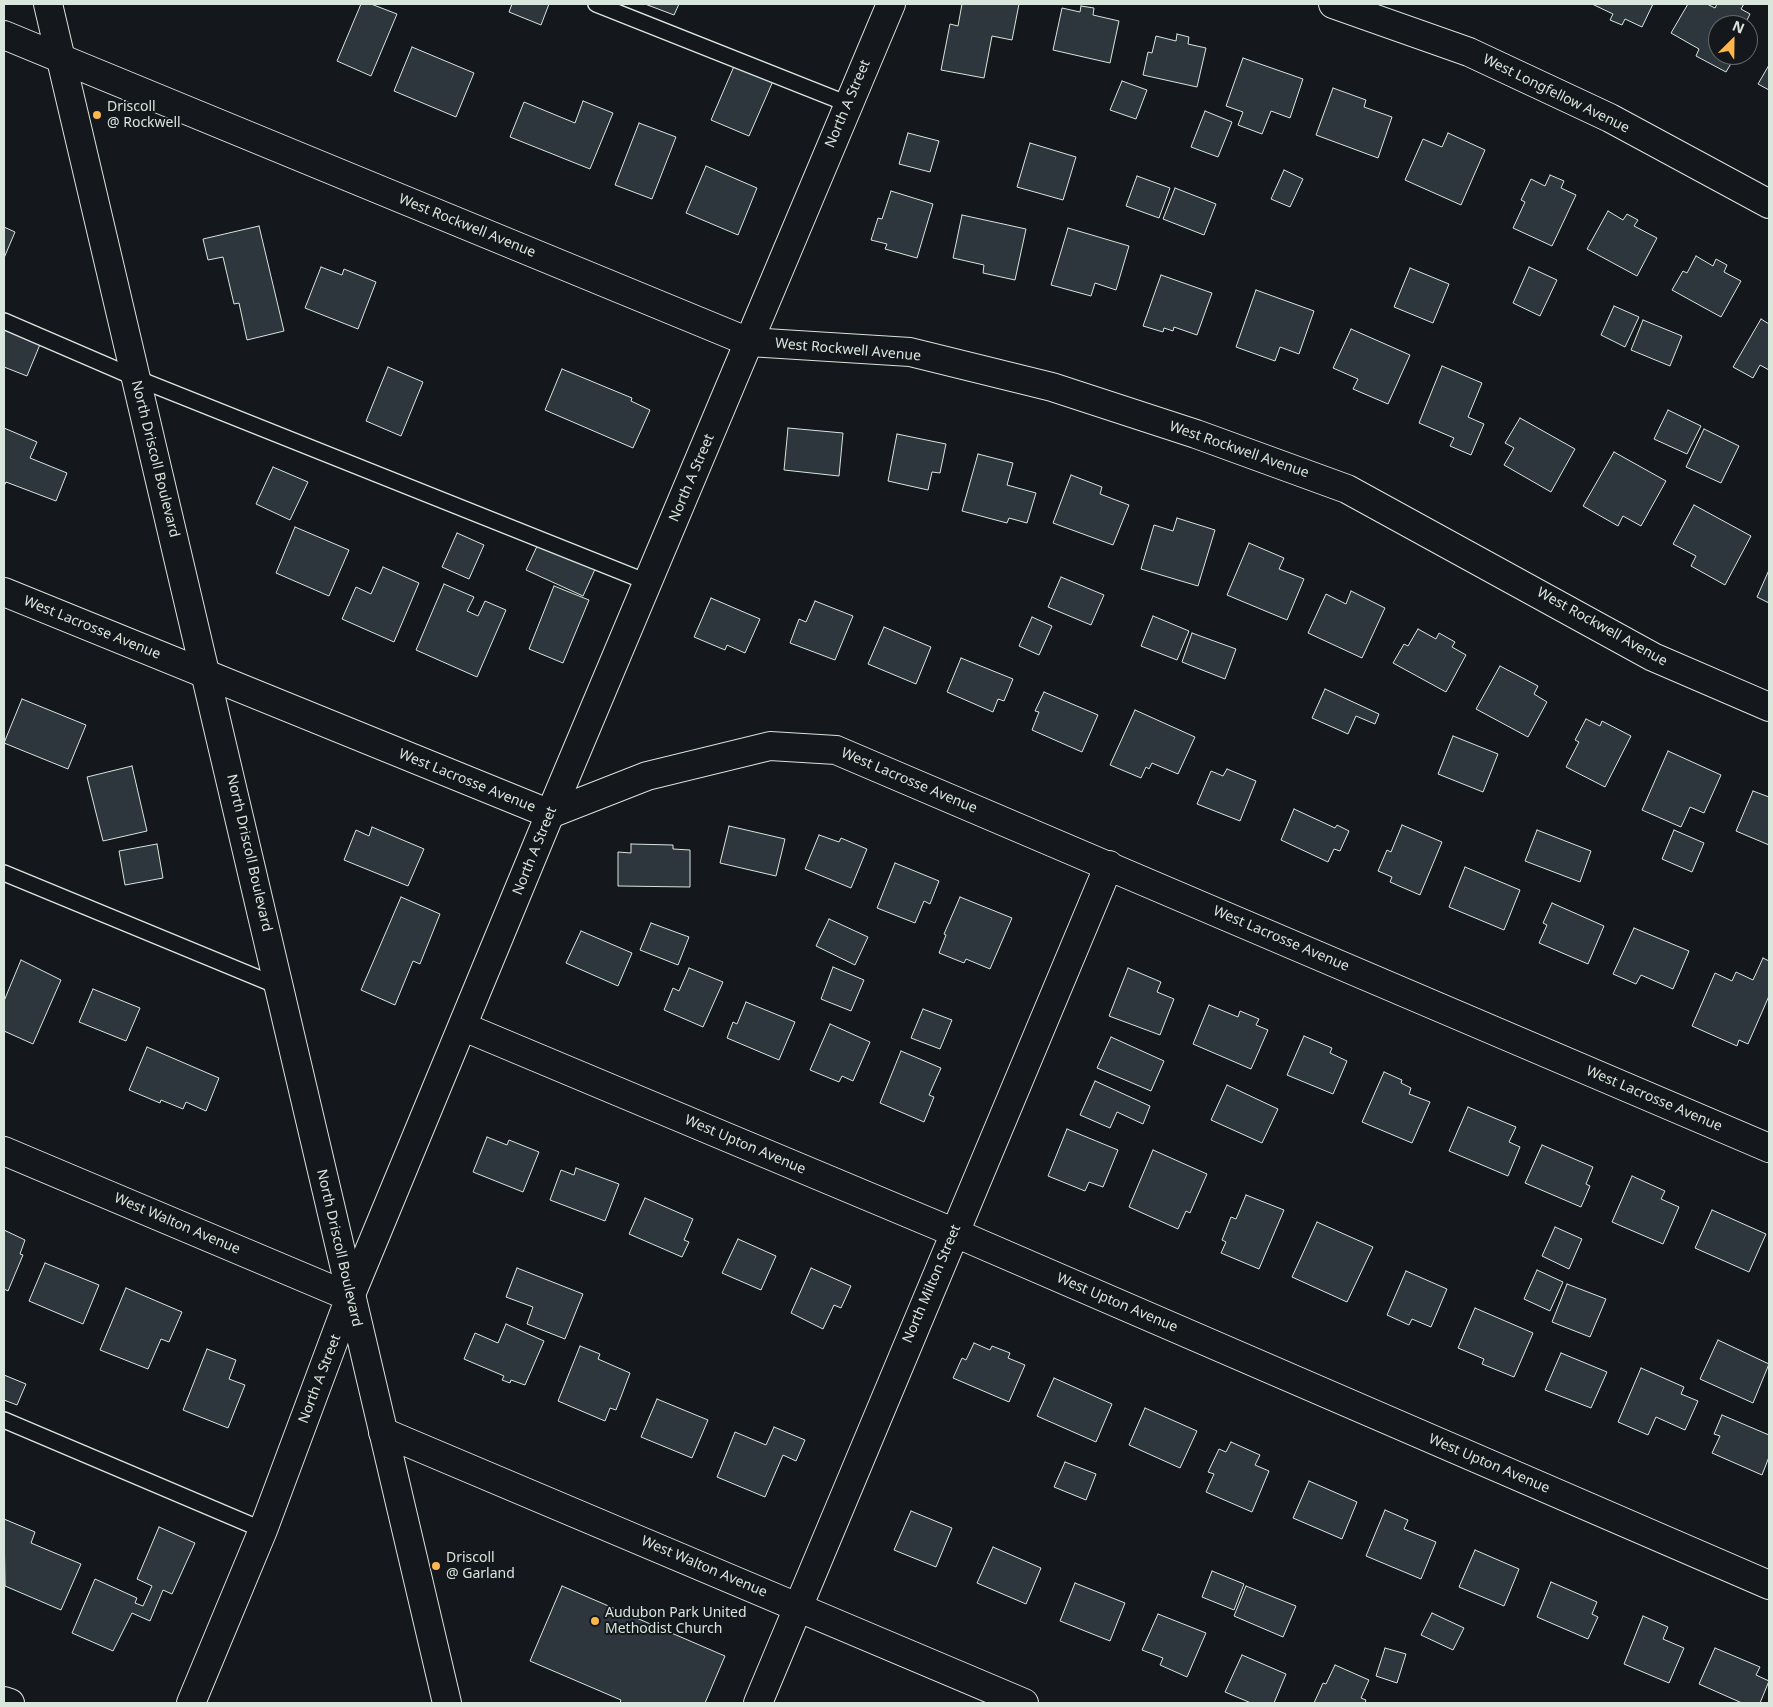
<!DOCTYPE html>
<html>
<head>
<meta charset="utf-8">
<style>
  body { margin:0 }
  #map { position:relative; width:1773px; height:1707px; overflow:hidden; background:#14181c; font-family:"Noto Sans",sans-serif }
  canvas { display:block }
  .frame { position:absolute; inset:0; border:5px solid #d8e6dc; pointer-events:none }
  .north { position:absolute; left:1708px; top:15px; width:50px; height:50px; box-sizing:border-box; background:#14181c; border:1px solid #626a69; border-radius:50%; rotate:23deg; font-size:14px; font-weight:700; line-height:20px; text-align:center; color:#d8e6dc }
  .north::after { content:''; display:block; margin:auto; width:18px; height:22px; background:#ffb74d; clip-path:polygon(50% 0,100% 100%,50% 72%,0 100%) }
</style>
</head>
<body>
<div id="map">
<canvas width="1773" height="1707"></canvas>
<div class="frame"></div>
<div class="north">N</div>
</div>
<script>
const context = document.querySelector('canvas').getContext('2d');
context.lineJoin = 'round';
function paint(path, color) { context.fillStyle = color; context.fill(path, 'evenodd'); }
const shape = rows => new Path2D(rows.map(r => 'M' + r).join(''));
function stroke(path, color, width, dash) { context.strokeStyle = color; context.lineWidth = width; context.lineCap = dash ? 'butt' : 'round'; context.setLineDash(dash || []); context.stroke(path); }
function label(font, color, halo, rows, align = 'center') {
  context.font = font + ' "Noto Sans",sans-serif'; context.lineWidth = 4; context.setLineDash([]); context.textBaseline = 'middle'; context.strokeStyle = halo; context.fillStyle = color; for (const [text, x, y, turn = 0] of rows) {
    context.save(); context.translate(x, y); context.rotate((+turn || 0) * Math.PI / 180); context.textAlign = isNaN(turn) ? turn : align; if (halo) context.strokeText(text, 0, 0); context.fillText(text, 0, 0); context.restore();
  }
}
const building = shape([
  [361,4,371,4,397,14,371,76,337,61,361,4],
  [512,4,549,4,541,25,509,12,512,4],
  [645,4,679,4,674,15,645,4],
  [962,4,1019,4,1012,40,992,36,984,78,941,70,950,24,958,26,962,4],
  [1592,4,1653,4,1642,27,1625,19,1622,25,1610,20,1613,14,1592,4],
  [1688,4,1707,4,1715,8,1717,4,1744,4,1741,9,1750,14,1745,24,1747,25,1718,25,1718,55,1736,55,1726,72,1696,56,1699,49,1671,33,1688,4],
  [1081,6,1094,8,1093,15,1119,21,1110,63,1053,50,1062,8,1080,12,1081,6],
  [1177,34,1189,37,1188,44,1206,48,1197,87,1143,75,1148,52,1152,53,1156,36,1176,41,1177,34],
  [412,47,474,73,456,117,394,91,412,47],
  [1243,58,1303,79,1290,118,1271,111,1262,134,1238,125,1243,112,1226,106,1243,58],
  [735,64,773,81,749,136,711,120,735,64],
  [1769,65,1769,90,1758,84,1769,65],
  [1122,81,1147,90,1136,119,1110,110,1122,81],
  [1333,88,1366,100,1364,107,1392,117,1378,158,1316,135,1333,88],
  [583,101,613,113,590,169,510,137,524,102,575,123,583,101],
  [1205,111,1232,122,1218,157,1191,147,1205,111],
  [639,123,676,137,652,199,615,185,639,123],
  [908,133,939,141,930,172,899,164,908,133],
  [1448,133,1485,150,1461,205,1405,180,1423,139,1442,147,1448,133],
  [1030,143,1076,157,1063,200,1017,187,1030,143],
  [706,166,757,188,738,235,686,213,706,166],
  [1284,170,1303,179,1290,207,1271,199,1284,170],
  [1550,175,1564,181,1561,188,1576,195,1552,246,1513,228,1525,202,1521,200,1531,179,1545,186,1550,175],
  [1137,176,1170,188,1159,218,1126,206,1137,176],
  [1175,188,1216,204,1204,235,1163,219,1175,188],
  [891,191,933,204,917,258,885,249,887,244,871,240,878,218,882,219,891,191],
  [1608,211,1623,220,1627,214,1638,220,1634,226,1657,238,1637,276,1587,249,1608,211],
  [962,215,1026,229,1015,280,983,273,984,265,953,258,962,215],
  [259,226,284,331,247,340,239,303,234,304,223,257,208,260,203,239,259,226],
  [4,227,15,232,4,258,4,227],
  [1068,228,1129,246,1116,290,1095,283,1091,296,1051,285,1068,228],
  [1696,256,1713,266,1716,259,1727,265,1724,272,1741,281,1721,317,1672,290,1683,271,1687,273,1696,256],
  [321,267,342,275,344,269,376,282,358,329,305,308,321,267],
  [1529,267,1557,280,1540,316,1513,303,1529,267],
  [1410,268,1449,284,1433,323,1394,307,1410,268],
  [1161,275,1212,293,1197,335,1174,327,1173,331,1164,328,1163,332,1143,326,1161,275],
  [1256,290,1314,311,1299,354,1280,347,1275,361,1236,347,1256,290],
  [1614,306,1639,317,1625,347,1601,335,1614,306],
  [1761,319,1769,324,1769,370,1760,365,1753,378,1733,367,1761,319],
  [1643,320,1682,336,1670,366,1631,350,1643,320],
  [4,328,41,342,27,376,4,367,4,328],
  [1351,329,1410,355,1388,404,1353,389,1358,379,1333,368,1351,329],
  [1442,366,1482,383,1468,417,1484,424,1471,455,1450,446,1454,438,1419,423,1442,366],
  [388,367,423,382,401,436,366,421,388,367],
  [562,369,632,398,631,401,650,410,633,448,545,410,562,369],
  [1668,410,1701,426,1687,454,1654,439,1668,410],
  [1520,418,1575,449,1551,492,1504,465,1514,448,1505,443,1520,418],
  [4,428,37,442,30,458,67,473,56,501,6,482,4,486,4,428],
  [788,428,843,433,839,476,784,470,788,428],
  [1704,429,1739,446,1721,483,1686,467,1704,429],
  [897,434,946,444,940,473,932,472,928,490,888,481,897,434],
  [1614,452,1666,481,1641,526,1623,516,1618,526,1583,506,1614,452],
  [978,454,1013,463,1007,485,1036,493,1027,523,1009,518,1007,523,962,511,978,454],
  [273,467,308,482,290,520,256,504,273,467],
  [1071,475,1102,487,1100,494,1129,505,1113,545,1053,523,1071,475],
  [1694,505,1751,536,1725,585,1691,566,1696,556,1673,544,1694,505],
  [1177,518,1215,530,1198,586,1141,569,1154,525,1173,531,1177,518],
  [295,527,349,550,329,596,276,573,295,527],
  [457,533,484,545,469,579,442,567,457,533],
  [539,542,596,567,583,596,526,570,539,542],
  [1249,543,1284,558,1279,569,1304,579,1287,620,1227,595,1249,543],
  [383,567,419,583,394,642,342,619,356,587,371,594,383,567],
  [1769,570,1769,603,1757,597,1769,570],
  [1061,577,1104,595,1091,625,1048,607,1061,577],
  [444,584,474,597,467,611,478,616,485,601,506,610,477,677,416,650,444,584],
  [554,586,589,600,563,663,529,649,554,586],
  [1351,591,1385,608,1362,658,1308,633,1326,594,1346,604,1351,591],
  [711,598,760,619,745,653,727,645,725,650,694,637,711,598],
  [815,601,853,616,835,660,790,643,799,619,806,622,815,601],
  [1153,616,1189,631,1177,660,1141,646,1153,616],
  [1032,617,1052,626,1039,655,1019,646,1032,617],
  [884,627,931,647,916,684,868,664,884,627],
  [1418,629,1436,639,1439,633,1455,642,1452,647,1466,655,1446,692,1393,663,1404,644,1408,646,1418,629],
  [1192,633,1236,649,1225,679,1182,662,1192,633],
  [961,658,1013,679,1004,701,998,699,993,712,947,692,961,658],
  [1500,666,1538,686,1534,694,1547,702,1528,737,1476,709,1500,666],
  [1325,689,1379,714,1375,724,1356,716,1348,734,1312,718,1325,689],
  [1044,692,1098,715,1082,752,1032,730,1039,712,1035,711,1044,692],
  [22,699,86,725,68,769,4,743,22,699],
  [1135,710,1195,737,1178,774,1152,763,1149,769,1146,767,1141,778,1110,765,1135,710],
  [1586,719,1600,726,1602,721,1631,736,1605,787,1566,767,1579,742,1575,740,1586,719],
  [1453,736,1498,754,1483,792,1438,774,1453,736],
  [1668,751,1721,775,1704,813,1690,807,1681,827,1642,810,1668,751],
  [132,766,147,831,103,841,87,777,132,766],
  [1227,769,1256,781,1240,821,1197,804,1211,771,1223,776,1227,769],
  [1753,791,1769,797,1769,845,1736,831,1753,791],
  [1294,809,1335,828,1337,825,1349,831,1340,851,1334,849,1328,862,1281,840,1294,809],
  [1402,825,1442,842,1420,895,1390,882,1392,877,1378,871,1387,850,1391,852,1402,825],
  [729,826,785,839,776,876,720,863,729,826],
  [372,827,424,849,408,886,344,860,356,830,369,836,372,827],
  [1537,830,1591,851,1580,882,1525,861,1537,830],
  [1674,830,1704,843,1692,872,1662,859,1674,830],
  [819,835,839,842,841,838,867,849,851,888,805,869,819,835],
  [157,844,163,878,125,885,119,851,157,844],
  [631,844,673,845,673,849,690,850,690,887,618,886,618,852,631,853,631,844],
  [895,863,939,881,930,904,924,901,915,923,877,908,895,863],
  [1465,867,1520,890,1504,930,1449,907,1465,867],
  [401,897,440,914,420,964,413,961,395,1005,361,990,401,897],
  [960,897,1012,918,990,969,966,959,964,963,939,953,946,935,944,934,960,897],
  [1552,903,1604,926,1588,964,1539,943,1547,925,1543,923,1552,903],
  [829,919,868,937,855,965,816,946,829,919],
  [651,923,689,937,678,965,640,950,651,923],
  [1634,928,1689,951,1673,989,1641,975,1636,984,1613,974,1634,928],
  [581,931,632,953,618,986,566,963,581,931],
  [1763,958,1769,961,1769,996,1748,1044,1739,1040,1737,1046,1692,1026,1715,973,1732,981,1736,972,1753,980,1763,958],
  [21,960,61,980,33,1044,4,1031,4,1001,21,960],
  [833,967,864,980,851,1011,821,999,833,967],
  [689,968,723,982,703,1027,664,1010,673,988,679,991,689,968],
  [1128,968,1161,982,1157,992,1174,999,1160,1035,1109,1016,1128,968],
  [93,989,140,1008,126,1041,79,1022,93,989],
  [746,1002,795,1022,779,1060,727,1038,733,1022,737,1024,746,1002],
  [1209,1005,1238,1017,1240,1011,1259,1019,1256,1025,1268,1030,1251,1069,1193,1044,1209,1005],
  [923,1009,952,1020,940,1049,911,1038,923,1009],
  [830,1024,870,1042,853,1081,842,1076,839,1082,810,1070,830,1024],
  [1304,1036,1332,1048,1330,1053,1347,1061,1333,1094,1287,1075,1304,1036],
  [1111,1037,1164,1061,1151,1091,1097,1068,1111,1037],
  [147,1047,219,1078,206,1111,186,1102,183,1109,161,1100,160,1103,129,1090,147,1047],
  [901,1051,941,1068,929,1095,934,1097,924,1122,880,1103,901,1051],
  [1384,1072,1402,1080,1401,1083,1411,1088,1409,1094,1430,1102,1412,1143,1362,1122,1384,1072],
  [1095,1081,1150,1106,1143,1124,1117,1112,1110,1128,1080,1115,1095,1081],
  [1227,1085,1278,1109,1262,1143,1211,1120,1227,1085],
  [1468,1107,1516,1127,1509,1142,1520,1147,1508,1176,1449,1151,1468,1107],
  [1067,1129,1118,1150,1103,1187,1089,1182,1085,1191,1048,1176,1067,1129],
  [487,1137,507,1145,509,1140,539,1152,523,1192,473,1172,487,1137],
  [1542,1145,1593,1167,1586,1184,1590,1186,1581,1207,1525,1183,1542,1145],
  [1153,1150,1207,1174,1190,1213,1186,1211,1178,1229,1129,1207,1153,1150],
  [576,1168,619,1184,605,1221,550,1200,561,1170,574,1175,576,1168],
  [1632,1176,1665,1191,1661,1199,1679,1207,1663,1244,1612,1222,1632,1176],
  [1246,1195,1284,1210,1259,1269,1221,1253,1226,1242,1222,1240,1231,1217,1236,1219,1246,1195],
  [645,1198,693,1219,684,1240,689,1242,682,1257,629,1234,645,1198],
  [1712,1210,1766,1234,1749,1272,1695,1248,1712,1210],
  [1317,1222,1373,1247,1347,1302,1292,1277,1317,1222],
  [1555,1227,1582,1239,1569,1269,1542,1256,1555,1227],
  [4,1230,25,1240,20,1254,23,1255,8,1291,4,1289,4,1230],
  [738,1239,776,1256,761,1290,722,1273,738,1239],
  [45,1263,99,1285,83,1324,29,1301,45,1263],
  [517,1268,583,1294,565,1339,527,1324,533,1307,506,1297,517,1268],
  [811,1268,851,1286,841,1308,834,1305,823,1329,791,1313,811,1268],
  [1537,1270,1563,1282,1550,1311,1524,1299,1537,1270],
  [1406,1271,1447,1289,1431,1327,1412,1319,1409,1325,1387,1315,1406,1271],
  [1567,1284,1606,1299,1590,1337,1552,1322,1567,1284],
  [126,1288,182,1312,169,1342,161,1339,148,1369,100,1350,126,1288],
  [1475,1308,1533,1333,1514,1377,1482,1364,1484,1359,1458,1348,1475,1308],
  [506,1324,544,1341,525,1385,511,1380,510,1383,502,1380,504,1376,464,1359,475,1333,498,1343,506,1324],
  [1718,1340,1769,1364,1753,1403,1700,1379,1718,1340],
  [974,1343,990,1350,992,1346,1010,1353,1008,1358,1025,1365,1009,1402,953,1378,962,1358,966,1360,974,1343],
  [580,1346,600,1354,598,1359,630,1373,616,1410,610,1408,605,1421,558,1401,580,1346],
  [207,1349,236,1360,229,1379,245,1385,228,1428,183,1410,207,1349],
  [1561,1353,1607,1372,1591,1408,1545,1390,1561,1353],
  [1641,1368,1684,1387,1681,1394,1698,1401,1685,1430,1656,1417,1648,1435,1618,1422,1641,1368],
  [4,1375,26,1384,17,1405,4,1400,4,1375],
  [1054,1378,1112,1404,1096,1442,1037,1416,1054,1378],
  [657,1399,708,1420,692,1458,641,1437,657,1399],
  [1145,1408,1197,1431,1180,1468,1129,1445,1145,1408],
  [1722,1415,1769,1435,1769,1457,1762,1475,1712,1453,1720,1436,1714,1434,1722,1415],
  [774,1427,805,1440,796,1461,783,1455,765,1497,717,1477,735,1432,766,1445,774,1427],
  [1231,1442,1260,1455,1255,1465,1269,1471,1252,1512,1206,1492,1214,1474,1208,1472,1219,1449,1226,1452,1231,1442],
  [1065,1462,1096,1474,1086,1500,1054,1487,1065,1462],
  [1309,1481,1357,1502,1342,1539,1293,1518,1309,1481],
  [1385,1510,1408,1520,1404,1529,1436,1542,1421,1579,1366,1556,1385,1510],
  [911,1511,952,1528,936,1567,894,1550,911,1511],
  [4,1519,35,1532,31,1543,81,1564,61,1610,5,1586,4,1519],
  [159,1527,195,1543,172,1594,163,1590,150,1621,132,1613,113,1651,72,1633,95,1579,137,1598,135,1603,143,1606,152,1586,137,1579,159,1527],
  [993,1547,1041,1568,1026,1604,977,1583,993,1547],
  [1475,1550,1519,1569,1504,1606,1459,1587,1475,1550],
  [1212,1571,1244,1584,1234,1610,1202,1597,1212,1571],
  [1551,1582,1597,1602,1592,1614,1598,1617,1588,1639,1537,1617,1551,1582],
  [1075,1583,1125,1603,1110,1641,1060,1621,1075,1583],
  [562,1586,725,1656,705,1703,620,1703,621,1700,530,1661,562,1586],
  [1246,1586,1296,1606,1283,1637,1234,1616,1246,1586],
  [1432,1613,1464,1628,1453,1650,1421,1635,1432,1613],
  [1158,1614,1206,1633,1187,1677,1160,1665,1163,1658,1142,1650,1158,1614],
  [1643,1616,1668,1627,1663,1639,1684,1648,1669,1683,1624,1664,1643,1616],
  [1385,1648,1406,1654,1397,1683,1376,1676,1385,1648],
  [1715,1648,1760,1667,1756,1675,1769,1681,1760,1703,1742,1703,1699,1684,1715,1648],
  [1242,1655,1286,1674,1274,1703,1251,1703,1225,1692,1242,1655],
  [1335,1665,1369,1680,1361,1698,1366,1700,1365,1703,1314,1703,1323,1683,1326,1684,1335,1665]
]);
const service = shape([
  [596,4,848,104],
  [4,321,136,378,647,582],
  [4,873,280,987],
  [4,1420,263,1530]
]);
const minor = shape([
  [1333,4,1469,52,1610,118,1769,204],
  [4,35,749,342,910,352,1052,387,1196,434,1347,489,1653,657,1769,707],
  [4,592,550,814,647,776,770,746,836,750,1769,1148],
  [464,1027,953,1232,1769,1585],
  [4,1151,350,1297,263,1530,191,1703],
  [383,1432,1024,1703],
  [758,1703,1109,865]
]);
const tertiary = shape([
  [350,1297,550,814,891,4],
  [4,1701,10,1703]
]);
const secondary = shape([
  [48,4,447,1703]
]);
const markers = [
  [97,115,5,"#ffb74d"],
  [436,1566,5,"#ffb74d"],
  [595,1621,5,"#ffb74d"]
];
const streetNames = [
  ["West Longfellow Avenue",1556,94,26],
  ["North A Street",848,104,-67],
  ["West Rockwell Avenue",467,226,22],
  ["West Rockwell Avenue",848,350,5],
  ["West Rockwell Avenue",1239,450,19],
  ["North Driscoll Boulevard",155,459,76],
  ["North A Street",692,478,-67],
  ["West Rockwell Avenue",1602,627,29],
  ["West Lacrosse Avenue",92,628,22],
  ["West Lacrosse Avenue",467,781,22],
  ["West Lacrosse Avenue",909,781,23],
  ["North A Street",535,851,-68],
  ["North Driscoll Boulevard",249,853,77],
  ["West Lacrosse Avenue",1281,939,23],
  ["West Lacrosse Avenue",1654,1099,23],
  ["West Upton Avenue",745,1145,23],
  ["West Walton Avenue",177,1224,23],
  ["North Driscoll Boulevard",339,1248,77],
  ["North Milton Street",932,1284,-67],
  ["West Upton Avenue",1117,1303,23],
  ["North A Street",320,1379,-69],
  ["West Upton Avenue",1489,1464,23],
  ["West Walton Avenue",704,1567,23]
];
const poiNames = [
  ["Driscoll",107,107],
  ["@ Rockwell",107,123],
  ["Driscoll",446,1558],
  ["@ Garland",446,1574],
  ["Audubon Park United",605,1613],
  ["Methodist Church",605,1629]
];
paint(building, '#2c363c');
stroke(building, '#d8e6dc', 1);
stroke(service, '#d8e6dc', 18);
stroke(minor, '#d8e6dc', 30);
stroke(tertiary, '#d8e6dc', 30);
stroke(secondary, '#d8e6dc', 30);
stroke(service, '#14181c', 15);
stroke(minor, '#14181c', 28);
stroke(tertiary, '#14181c', 28);
stroke(secondary, '#14181c', 28);
for (const [x, y, r, color] of markers) { const dot = new Path2D(); dot.arc(x, y, r, 0, 2 * Math.PI); context.fillStyle = color; context.fill(dot); stroke(dot, '#14181c', 2); }
label('14px', '#d8e6dc', '#14181c', streetNames);
label('14px', '#d8e6dc', '#14181c', poiNames, 'left');
</script>
</body>
</html>
